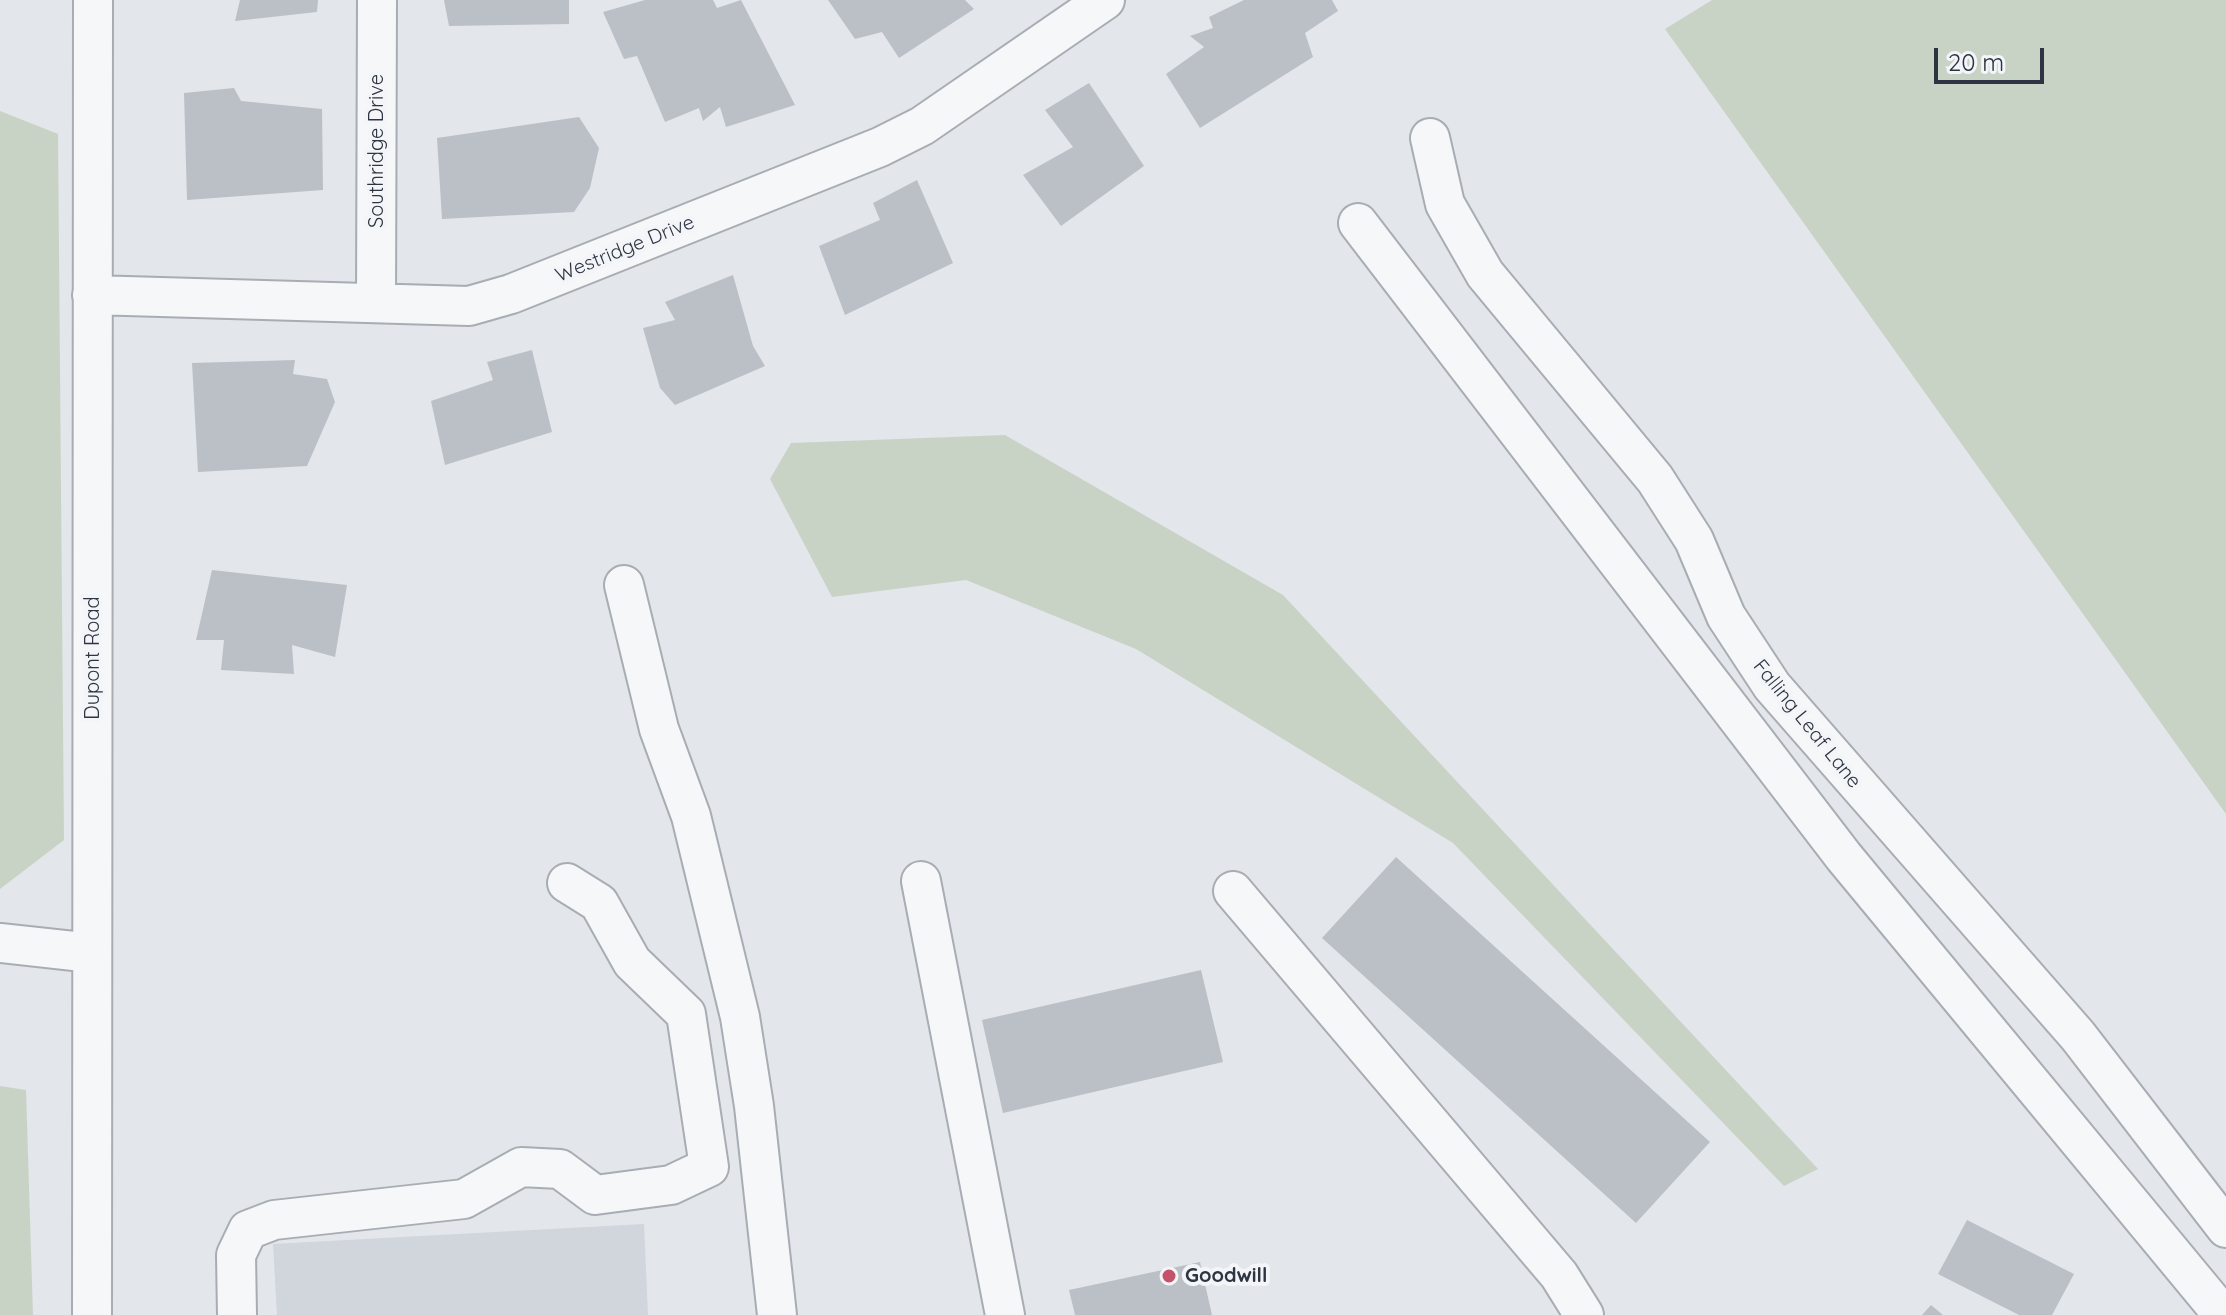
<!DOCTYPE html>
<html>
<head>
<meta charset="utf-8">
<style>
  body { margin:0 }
  #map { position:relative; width:2226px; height:1315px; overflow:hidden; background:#e3e6ea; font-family:Quicksand,sans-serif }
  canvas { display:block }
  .scale { position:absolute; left:1934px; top:48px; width:110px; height:36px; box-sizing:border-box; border:4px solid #2c3541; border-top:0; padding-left:10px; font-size:24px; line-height:28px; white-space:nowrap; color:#2c3541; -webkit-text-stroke:6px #f3f5f8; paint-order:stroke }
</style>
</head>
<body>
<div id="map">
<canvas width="2226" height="1315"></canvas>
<div class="scale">20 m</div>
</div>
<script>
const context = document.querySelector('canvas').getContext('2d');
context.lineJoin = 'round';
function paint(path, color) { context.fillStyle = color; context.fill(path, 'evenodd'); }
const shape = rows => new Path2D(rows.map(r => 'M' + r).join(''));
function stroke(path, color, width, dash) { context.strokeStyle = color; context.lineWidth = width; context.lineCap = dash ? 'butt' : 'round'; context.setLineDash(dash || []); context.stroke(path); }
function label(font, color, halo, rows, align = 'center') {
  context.font = font + ' Quicksand,sans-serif'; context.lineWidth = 8; context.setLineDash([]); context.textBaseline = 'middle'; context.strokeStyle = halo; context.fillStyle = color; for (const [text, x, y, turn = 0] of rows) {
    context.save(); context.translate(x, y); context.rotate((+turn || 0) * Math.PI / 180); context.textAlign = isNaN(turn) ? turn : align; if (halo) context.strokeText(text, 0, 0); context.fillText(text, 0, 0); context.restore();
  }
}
const built = shape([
  [644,1224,648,1315,277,1315,273,1244]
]);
const green = shape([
  [1712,0,2226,0,2226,814,1665,29],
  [0,111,58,134,64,840,0,889],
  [1005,435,1283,595,1818,1169,1784,1186,1453,843,1136,649,966,580,832,597,770,479,791,443],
  [0,1086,26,1090,33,1315,0,1315]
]);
const building = shape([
  [240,0,318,0,317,12,235,21],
  [444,0,569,0,569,24,449,26],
  [645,0,713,0,717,8,741,0,795,105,726,127,720,107,703,121,699,108,665,122,637,56,624,59,603,12],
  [828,0,965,0,974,9,899,58,882,32,855,39],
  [1244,0,1332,0,1338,11,1305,33,1313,57,1200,128,1166,74,1204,47,1190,36,1213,28,1209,17],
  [1089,83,1144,166,1061,226,1023,175,1073,147,1045,110],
  [234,88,241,101,322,109,323,190,187,200,184,93],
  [579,117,599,148,590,188,574,212,442,219,437,138],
  [917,180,953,263,845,315,819,246,880,220,873,203],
  [733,275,753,346,765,366,675,405,660,388,643,328,675,320,665,302],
  [532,350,552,432,445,465,431,401,493,380,487,362],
  [295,360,293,374,327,379,335,402,307,466,198,472,192,363],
  [212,570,347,585,335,657,292,645,294,674,221,670,224,640,196,640],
  [1396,857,1710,1142,1636,1223,1322,938],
  [1201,970,1223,1062,1003,1113,982,1020],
  [1967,1220,2074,1274,2052,1315,2019,1315,1938,1274],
  [1200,1262,1212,1315,1075,1315,1069,1290],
  [1931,1305,1943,1315,1922,1315]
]);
const minor = shape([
  [1430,138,1445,204,1485,274,1655,479,1694,540,1726,616,1772,686,2078,1036,2226,1228],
  [1358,223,1844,857,2223,1315],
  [92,295,469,306,511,294,880,147,922,126,1105,0],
  [376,302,377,0],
  [624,585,659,729,691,816,740,1017,754,1106,777,1315],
  [921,881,1005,1315],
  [1233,891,1559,1275,1584,1315],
  [0,943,92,953],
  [92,1315,93,0],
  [237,1315,236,1255,248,1230,274,1220,464,1199,521,1167,560,1169,595,1195,671,1185,709,1167,686,1014,632,962,599,903,567,883]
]);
const markers = [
  [1169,1276,8,"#c4536a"]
];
const streetNames = [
  ["Southridge Drive",377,151,-90],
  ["Westridge Drive",625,249,-22],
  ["Dupont Road",93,658,-90],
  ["Falling Leaf Lane",1807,724,51]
];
const poiNames = [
  ["Goodwill",1185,1276]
];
paint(built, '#d1d5dc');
paint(green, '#c9d3c5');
paint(building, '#bbc0c7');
stroke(minor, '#a8adb4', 42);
stroke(minor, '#f6f7f9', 38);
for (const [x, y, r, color] of markers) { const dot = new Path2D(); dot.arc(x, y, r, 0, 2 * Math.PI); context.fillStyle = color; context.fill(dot); stroke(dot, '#f3f5f8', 3); }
label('20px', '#2c3541', '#f3f5f8', streetNames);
label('bold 20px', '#2c3541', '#f3f5f8', poiNames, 'left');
</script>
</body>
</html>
